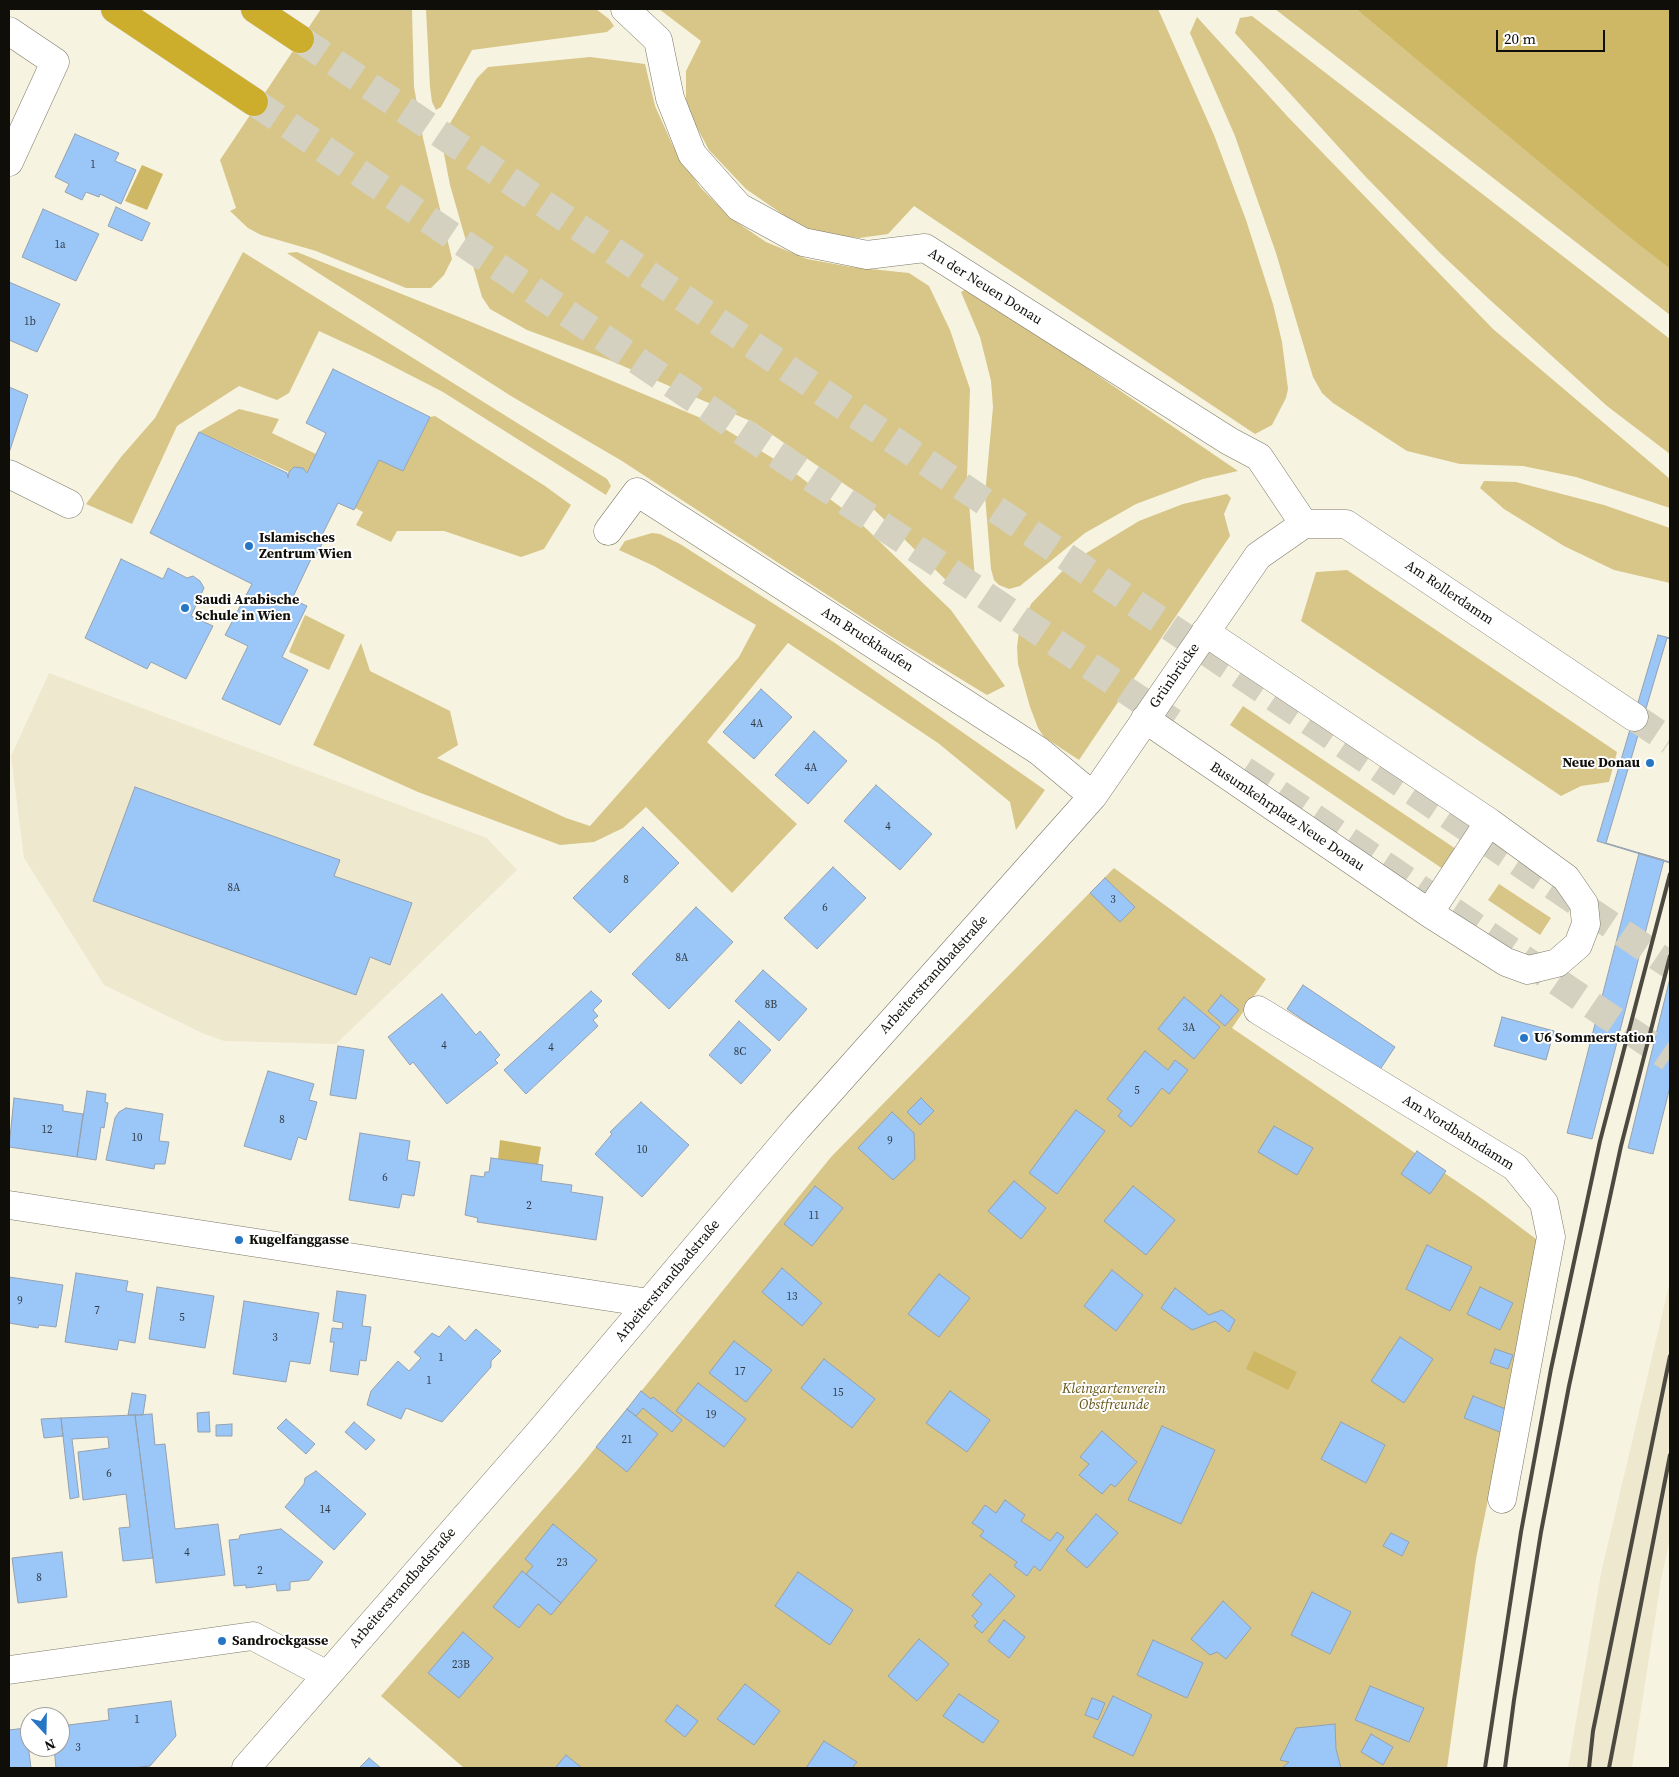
<!DOCTYPE html>
<html>
<head>
<meta charset="utf-8">
<style>
  body { margin:0 }
  #map { position:relative; width:1679px; height:1777px; overflow:hidden; background:#f7f3e1; font-family:"Source Serif 4",serif }
  canvas { display:block }
  .frame { position:absolute; inset:0; border:10px solid #100e09; pointer-events:none }
  .north { position:absolute; left:20px; top:1707px; width:50px; height:50px; box-sizing:border-box; background:#fff; border:1px solid #9f9f9d; border-radius:50%; rotate:159deg; font-size:14px; font-weight:700; line-height:20px; text-align:center; color:#100e09 }
  .north::after { content:''; display:block; margin:auto; width:18px; height:22px; background:#2775c5; clip-path:polygon(50% 0,100% 100%,50% 72%,0 100%) }
  .scale { position:absolute; left:1496px; top:30px; width:109px; height:22px; box-sizing:border-box; border:2px solid #100e09; border-top:0; padding-left:6px; font-size:15px; line-height:18px; white-space:nowrap; color:#100e09; -webkit-text-stroke:4px #fff; paint-order:stroke }
</style>
</head>
<body>
<div id="map">
<canvas width="1679" height="1777"></canvas>
<div class="frame"></div>
<div class="north">N</div>
<div class="scale">20 m</div>
</div>
<script>
const context = document.querySelector('canvas').getContext('2d');
context.lineJoin = 'round';
function paint(path, color) { context.fillStyle = color; context.fill(path, 'evenodd'); }
const shape = rows => new Path2D(rows.map(r => 'M' + r).join(''));
function stroke(path, color, width, dash) { context.strokeStyle = color; context.lineWidth = width; context.lineCap = dash ? 'butt' : 'round'; context.setLineDash(dash || []); context.stroke(path); }
function label(font, color, halo, rows, align = 'center') {
  context.font = font + ' "Source Serif 4",serif'; context.lineWidth = 4; context.setLineDash([]); context.textBaseline = 'middle'; context.strokeStyle = halo; context.fillStyle = color; for (const [text, x, y, turn = 0] of rows) {
    context.save(); context.translate(x, y); context.rotate((+turn || 0) * Math.PI / 180); context.textAlign = isNaN(turn) ? turn : align; if (halo) context.strokeText(text, 0, 0); context.fillText(text, 0, 0); context.restore();
  }
}
const built = shape([
  [49,673,487,838,517,870,336,1044,224,1041,202,1033,104,985,24,858,11,756],
  [1670,1281,1670,1538,1661,1580,1632,1768,1568,1768,1601,1573]
]);
const green = shape([
  [321,9,412,9,414,87,423,138,452,259,444,275,431,288,406,288,316,251,261,235,248,228,230,211,236,208,220,160],
  [426,9,596,9,609,19,614,26,607,32,472,50,441,107,436,110,432,102,430,87],
  [659,9,1158,9,1214,135,1246,220,1273,304,1282,342,1288,389,1286,398,1272,425,1255,434,914,206,888,234,859,238,817,233,788,218,746,189,709,150,686,107,686,71,701,41],
  [1275,9,1356,9,1670,269,1670,315],
  [1252,16,1670,339,1670,454,1607,406,1489,299,1440,253,1364,175,1235,33,1240,18],
  [1197,17,1288,117,1493,329,1670,479,1670,508,1576,477,1523,466,1460,464,1407,451,1333,403,1322,393,1313,377,1276,253,1235,136,1190,33],
  [590,57,645,64,655,106,673,146,700,187,732,219,766,242,807,259,851,267,909,273,929,286,950,330,970,389,967,477,975,579,972,589,964,590,952,586,856,492,755,423,609,360,527,330,490,309,482,297,450,185,444,154,446,130,477,78,488,67],
  [243,252,607,479,611,486,606,495,443,392,371,355,319,331,289,393,277,400,239,386,177,426,132,524,86,504,121,457,155,418],
  [297,252,464,319,720,426,784,465,854,517,951,610,1005,686,987,695,895,639,622,461,511,396,287,253],
  [970,287,1103,379,1238,471,1203,479,1136,504,1085,533,1020,586,1009,589,999,585,994,580,991,569,985,495,993,407,991,381,980,337,961,292],
  [239,409,279,419,272,433,316,454,307,473,300,467,294,467,289,472,199,432],
  [435,416,545,486,571,505,544,549,521,557,444,531,397,531,391,542,356,525,363,512,355,508,379,460,403,471,430,417],
  [1484,481,1516,482,1604,505,1670,528,1670,583,1614,570,1564,546,1504,509,1480,488],
  [1227,494,1231,498,1224,514,1230,536,1079,760,1044,737,1038,728,1030,707,1018,664,1017,647,1019,632,1031,604,1070,563,1139,521,1183,504],
  [652,533,660,534,680,544,835,643,1045,790,1016,830,1010,802,938,743,788,643,707,742,797,824,732,893,646,807,623,828,594,842,560,845,418,792,313,745,361,643,370,671,450,711,458,745,437,758,566,818,590,826,739,657,756,625,654,566,619,550,625,541],
  [1347,570,1617,752,1609,782,1581,786,1561,796,1301,621,1316,572],
  [305,615,345,635,329,670,289,652],
  [1243,706,1456,849,1443,869,1230,725],
  [1114,868,1266,979,1232,1028,1484,1200,1540,1242,1476,1559,1447,1768,464,1768,381,1696,579,1468,831,1157],
  [1499,884,1551,918,1540,935,1488,900]
]);
const water = shape([
  [1356,9,1670,9,1670,269,1626,234],
  [142,165,163,174,147,210,125,201],
  [500,1140,541,1147,538,1165,498,1159],
  [1254,1351,1297,1372,1288,1390,1246,1369]
]);
const building = shape([
  [75,134,119,153,115,161,136,170,121,204,100,194,99,197,86,192,82,200,65,192,69,184,55,177,75,134],
  [116,207,150,223,142,241,108,226,116,207],
  [43,209,99,234,76,281,22,257,43,209],
  [9,282,60,304,37,352,9,340,9,282],
  [333,369,430,417,403,471,379,460,354,510,338,503,318,543,322,544,314,559,311,559,292,599,307,606,282,657,308,670,280,725,222,699,248,646,225,635,252,584,150,533,199,432,287,473,288,478,289,472,294,467,303,468,307,473,326,433,306,423,333,369],
  [9,387,28,395,9,453,9,387],
  [121,559,163,579,168,568,187,578,193,576,200,581,204,588,191,616,213,626,186,679,151,662,147,669,85,638,121,559],
  [1658,635,1670,638,1670,863,1597,841,1658,635],
  [1667,638,1670,639,1670,862,1606,843,1667,638],
  [761,689,792,717,754,759,723,732,761,689],
  [814,731,847,761,808,804,775,775,814,731],
  [876,785,932,834,900,870,844,821,876,785],
  [135,787,340,860,334,876,412,903,390,965,370,957,356,995,93,901,135,787],
  [643,827,679,863,610,933,573,898,643,827],
  [1639,853,1664,860,1592,1139,1567,1133,1639,853],
  [833,867,866,898,817,949,784,918,833,867],
  [1105,878,1135,907,1120,922,1090,893,1105,878],
  [696,907,733,942,669,1009,632,974,696,907],
  [763,970,807,1009,779,1041,735,1001,763,970],
  [1670,978,1670,1087,1653,1154,1628,1148,1670,978],
  [1303,985,1395,1047,1379,1071,1287,1009,1303,985],
  [591,991,602,1001,593,1010,598,1016,593,1020,598,1026,526,1094,504,1070,591,991],
  [442,994,476,1035,480,1031,500,1055,495,1060,498,1063,447,1104,413,1062,410,1065,388,1037,442,994],
  [1221,995,1239,1010,1225,1026,1208,1011,1221,995],
  [1184,997,1220,1027,1194,1059,1158,1029,1184,997],
  [1502,1017,1554,1031,1546,1060,1494,1046,1502,1017],
  [739,1021,771,1050,741,1084,709,1055,739,1021],
  [338,1046,364,1050,356,1099,330,1095,338,1046],
  [1145,1051,1168,1070,1175,1060,1188,1070,1169,1094,1162,1088,1131,1127,1118,1116,1122,1111,1107,1099,1145,1051],
  [268,1071,314,1084,309,1100,317,1102,306,1140,298,1137,291,1160,244,1146,268,1071],
  [87,1091,106,1094,105,1102,108,1103,104,1128,101,1127,96,1160,77,1157,87,1091],
  [14,1098,63,1105,63,1111,83,1114,77,1157,9,1147,14,1098],
  [921,1098,934,1111,920,1125,907,1112,921,1098],
  [641,1102,689,1145,642,1197,595,1154,612,1134,610,1132,641,1102],
  [126,1108,163,1114,159,1141,169,1142,165,1164,155,1164,154,1169,106,1160,115,1118,119,1112,126,1108],
  [1076,1110,1105,1131,1057,1194,1029,1173,1076,1110],
  [892,1112,914,1133,915,1159,893,1180,858,1148,892,1112],
  [1274,1126,1313,1148,1297,1175,1258,1152,1274,1126],
  [360,1133,410,1141,407,1160,420,1162,414,1196,402,1194,399,1208,349,1200,360,1133],
  [1417,1151,1446,1171,1430,1194,1401,1174,1417,1151],
  [491,1158,543,1165,541,1181,572,1185,571,1192,603,1197,596,1240,477,1222,478,1218,465,1215,471,1175,484,1177,485,1172,489,1172,491,1158],
  [1014,1181,1046,1208,1021,1239,988,1211,1014,1181],
  [815,1186,843,1208,812,1246,784,1224,815,1186],
  [1133,1186,1175,1220,1146,1255,1104,1221,1133,1186],
  [1427,1245,1472,1267,1450,1311,1406,1289,1427,1245],
  [782,1268,822,1303,802,1326,762,1292,782,1268],
  [1112,1270,1143,1295,1116,1331,1084,1306,1112,1270],
  [76,1273,128,1281,126,1291,143,1294,135,1343,119,1340,117,1350,65,1342,76,1273],
  [939,1274,970,1298,939,1337,908,1314,939,1274],
  [9,1277,63,1285,56,1327,39,1325,38,1328,9,1323,9,1277],
  [157,1287,214,1296,205,1348,149,1339,157,1287],
  [1480,1287,1513,1303,1500,1330,1467,1314,1480,1287],
  [1175,1288,1209,1315,1222,1310,1235,1320,1229,1332,1215,1321,1192,1330,1161,1308,1175,1288],
  [337,1291,366,1295,362,1326,371,1327,366,1361,360,1360,358,1375,330,1371,334,1342,330,1342,332,1328,342,1329,343,1323,333,1321,337,1291],
  [244,1301,319,1313,310,1364,290,1361,286,1382,233,1374,244,1301],
  [449,1326,465,1341,476,1329,501,1351,491,1361,491,1367,442,1422,406,1408,401,1419,367,1405,371,1391,398,1361,409,1371,421,1358,414,1352,432,1333,439,1337,449,1326],
  [1400,1337,1433,1359,1404,1403,1371,1381,1400,1337],
  [734,1341,772,1370,746,1402,709,1373,734,1341],
  [1495,1349,1513,1355,1508,1369,1490,1363,1495,1349],
  [824,1359,875,1399,852,1428,801,1388,824,1359],
  [698,1383,746,1419,724,1447,676,1411,698,1383],
  [641,1391,651,1399,653,1397,682,1420,672,1432,643,1408,636,1416,627,1409,641,1391],
  [950,1391,990,1420,967,1452,926,1423,950,1391],
  [132,1393,146,1395,143,1415,128,1415,132,1393],
  [1473,1396,1508,1410,1500,1432,1464,1418,1473,1396],
  [627,1409,658,1434,627,1472,596,1447,627,1409],
  [209,1412,210,1432,198,1432,197,1413,209,1412],
  [152,1414,155,1445,165,1444,175,1529,218,1524,225,1575,156,1583,135,1415,152,1414],
  [135,1415,153,1558,123,1561,119,1528,130,1527,126,1494,83,1500,78,1452,109,1448,108,1437,72,1439,79,1497,70,1499,61,1418,135,1415],
  [61,1418,63,1436,44,1438,41,1419,61,1418],
  [286,1419,315,1444,306,1454,277,1428,286,1419],
  [354,1422,375,1440,366,1450,345,1432,354,1422],
  [1341,1422,1385,1445,1366,1483,1321,1459,1341,1422],
  [232,1424,232,1436,216,1436,216,1425,232,1424],
  [1162,1426,1215,1450,1181,1524,1128,1500,1162,1426],
  [1102,1431,1137,1462,1115,1487,1111,1484,1102,1494,1079,1475,1089,1464,1080,1457,1102,1431],
  [316,1471,366,1514,334,1550,285,1507,304,1484,305,1478,316,1471],
  [1005,1500,1025,1515,1021,1521,1050,1541,1057,1532,1064,1537,1040,1571,1034,1566,1027,1576,1014,1566,1017,1562,980,1536,984,1531,972,1523,985,1505,996,1513,1005,1500],
  [1096,1514,1118,1533,1087,1568,1066,1550,1096,1514],
  [553,1524,597,1560,561,1603,526,1574,533,1566,525,1559,553,1524],
  [281,1529,323,1562,309,1580,290,1582,290,1590,277,1591,276,1584,246,1588,246,1585,234,1586,229,1540,239,1539,240,1535,281,1529],
  [1391,1533,1409,1542,1402,1556,1383,1546,1391,1533],
  [62,1552,67,1597,18,1603,12,1558,62,1552],
  [522,1571,561,1603,551,1615,538,1604,519,1628,493,1607,522,1571],
  [798,1572,853,1610,830,1645,775,1606,798,1572],
  [990,1574,1015,1596,982,1633,974,1626,978,1622,972,1616,982,1604,972,1595,990,1574],
  [1312,1592,1351,1612,1330,1654,1291,1635,1312,1592],
  [1223,1601,1251,1628,1226,1659,1217,1652,1210,1655,1191,1639,1223,1601],
  [1004,1620,1025,1637,1009,1658,988,1641,1004,1620],
  [463,1632,493,1658,459,1698,428,1673,463,1632],
  [919,1639,949,1664,917,1701,888,1676,919,1639],
  [1153,1640,1203,1663,1187,1698,1137,1675,1153,1640],
  [745,1684,780,1711,754,1745,717,1719,745,1684],
  [1370,1686,1424,1708,1409,1742,1355,1720,1370,1686],
  [959,1694,999,1721,983,1743,943,1716,959,1694],
  [1113,1696,1152,1715,1133,1756,1093,1737,1113,1696],
  [1092,1698,1105,1703,1098,1720,1085,1715,1092,1698],
  [171,1701,176,1736,150,1766,132,1768,56,1768,54,1747,60,1747,60,1731,68,1729,68,1725,109,1720,108,1709,171,1701],
  [677,1705,698,1721,685,1737,665,1721,677,1705],
  [1335,1724,1336,1749,1341,1768,1282,1768,1289,1762,1280,1760,1296,1728,1335,1724],
  [26,1728,31,1768,9,1768,9,1730,26,1728],
  [1371,1734,1393,1747,1383,1765,1361,1752,1371,1734],
  [824,1741,857,1762,852,1768,806,1768,824,1741],
  [566,1755,582,1768,555,1768,566,1755],
  [369,1758,381,1768,359,1768,369,1758]
]);
const minorTunnel = shape([
  [1634,717,1670,741]
]);
const highwayTunnel = shape([
  [300,39,1670,965],
  [254,102,1173,722],
  [1244,770,1670,1058]
]);
const minor = shape([
  [625,9,658,40,670,98,692,154,739,207,803,242,867,255,925,248,1229,441,1259,457,1304,524],
  [9,31,55,62,9,162],
  [9,474,69,504],
  [608,531,637,492,1039,751,1093,796],
  [1145,719,1429,913,1506,962,1528,970,1557,963,1578,945,1586,924,1584,904,1566,878,1489,822,1205,632],
  [1429,913,1489,822],
  [1258,1010,1515,1167,1544,1203,1551,1237,1502,1499],
  [9,1205,649,1303],
  [9,1670,253,1636,327,1675],
  [246,1768,538,1434,797,1128,1093,796,1258,556,1304,524,1346,524,1634,717]
]);
const highway = shape([
  [115,9,254,102],
  [255,9,300,39]
]);
const rail = shape([
  [1485,1768,1521,1532,1551,1369,1600,1141,1670,874],
  [1505,1768,1514,1700,1541,1532,1569,1386,1621,1146,1670,956],
  [1589,1768,1593,1731,1670,1356],
  [1609,1768,1670,1455]
]);
const markers = [
  [249,546,5,"#2775c5"],
  [185,608,5,"#2775c5"],
  [1650,763,5,"#2775c5"],
  [1524,1038,5,"#2775c5"],
  [239,1240,5,"#2775c5"],
  [222,1641,5,"#2775c5"]
];
const numberNames = [
  ["1",93,165],
  ["1a",60,245],
  ["1b",30,322],
  ["4A",757,724],
  ["4A",811,768],
  ["4",888,827],
  ["8",626,880],
  ["8A",234,888],
  ["3",1113,900],
  ["6",825,908],
  ["8A",682,958],
  ["8B",771,1005],
  ["3A",1189,1028],
  ["4",444,1046],
  ["4",551,1048],
  ["8C",740,1052],
  ["5",1137,1091],
  ["8",282,1120],
  ["12",47,1130],
  ["10",137,1138],
  ["9",890,1141],
  ["10",642,1150],
  ["6",385,1178],
  ["2",529,1206],
  ["11",814,1216],
  ["13",792,1297],
  ["9",20,1301],
  ["7",97,1311],
  ["5",182,1318],
  ["3",275,1338],
  ["1",441,1358],
  ["17",740,1372],
  ["1",429,1381],
  ["15",838,1393],
  ["19",711,1415],
  ["21",627,1440],
  ["6",109,1474],
  ["14",325,1510],
  ["4",187,1553],
  ["23",562,1563],
  ["2",260,1571],
  ["8",39,1578],
  ["23B",461,1665],
  ["1",137,1720],
  ["3",78,1748]
];
const streetNames = [
  ["An der Neuen Donau",985,287,32],
  ["Am Rollerdamm",1449,593,34],
  ["Am Bruckhaufen",867,640,33],
  ["Grünbrücke",1175,676,-55],
  ["Busumkehrplatz Neue Donau",1287,817,34],
  ["Arbeiterstrandbadstraße",934,975,-48],
  ["Am Nordbahndamm",1458,1133,32],
  ["Arbeiterstrandbadstraße",668,1281,-50],
  ["Arbeiterstrandbadstraße",403,1588,-49]
];
const poiNames = [
  ["Islamisches",259,538],
  ["Zentrum Wien",259,554],
  ["Saudi Arabische",195,600],
  ["Schule in Wien",195,616],
  ["Neue Donau",1640,763,"right"],
  ["U6 Sommerstation",1534,1038],
  ["Kugelfanggasse",249,1240],
  ["Sandrockgasse",232,1641]
];
const parkNames = [
  ["Kleingartenverein",1114,1389],
  ["Obstfreunde",1114,1405]
];
paint(built, '#eee8cf');
paint(green, '#d7c687');
paint(water, '#ceb865');
paint(building, '#9ac6f8');
stroke(building, '#95a1ae', 1);
stroke(minorTunnel, '#d4d1c1', 28, [28, 14]);
stroke(highwayTunnel, '#d4d1c1', 28, [28, 14]);
stroke(minor, '#7d7969', 29);
stroke(highway, '#d9d8d8', 29);
stroke(minor, '#fff', 28);
stroke(highway, '#ccad2c', 28);
stroke(rail, '#4c4941', 4);
for (const [x, y, r, color] of markers) { const dot = new Path2D(); dot.arc(x, y, r, 0, 2 * Math.PI); context.fillStyle = color; context.fill(dot); stroke(dot, '#fff', 2); }
label('11px', '#323c45', null, numberNames);
label('14px', '#100e09', '#fff', streetNames);
label('bold 14px', '#100e09', '#fff', poiNames, 'left');
label('italic 14px', '#635415', '#fff', parkNames);
</script>
</body>
</html>
